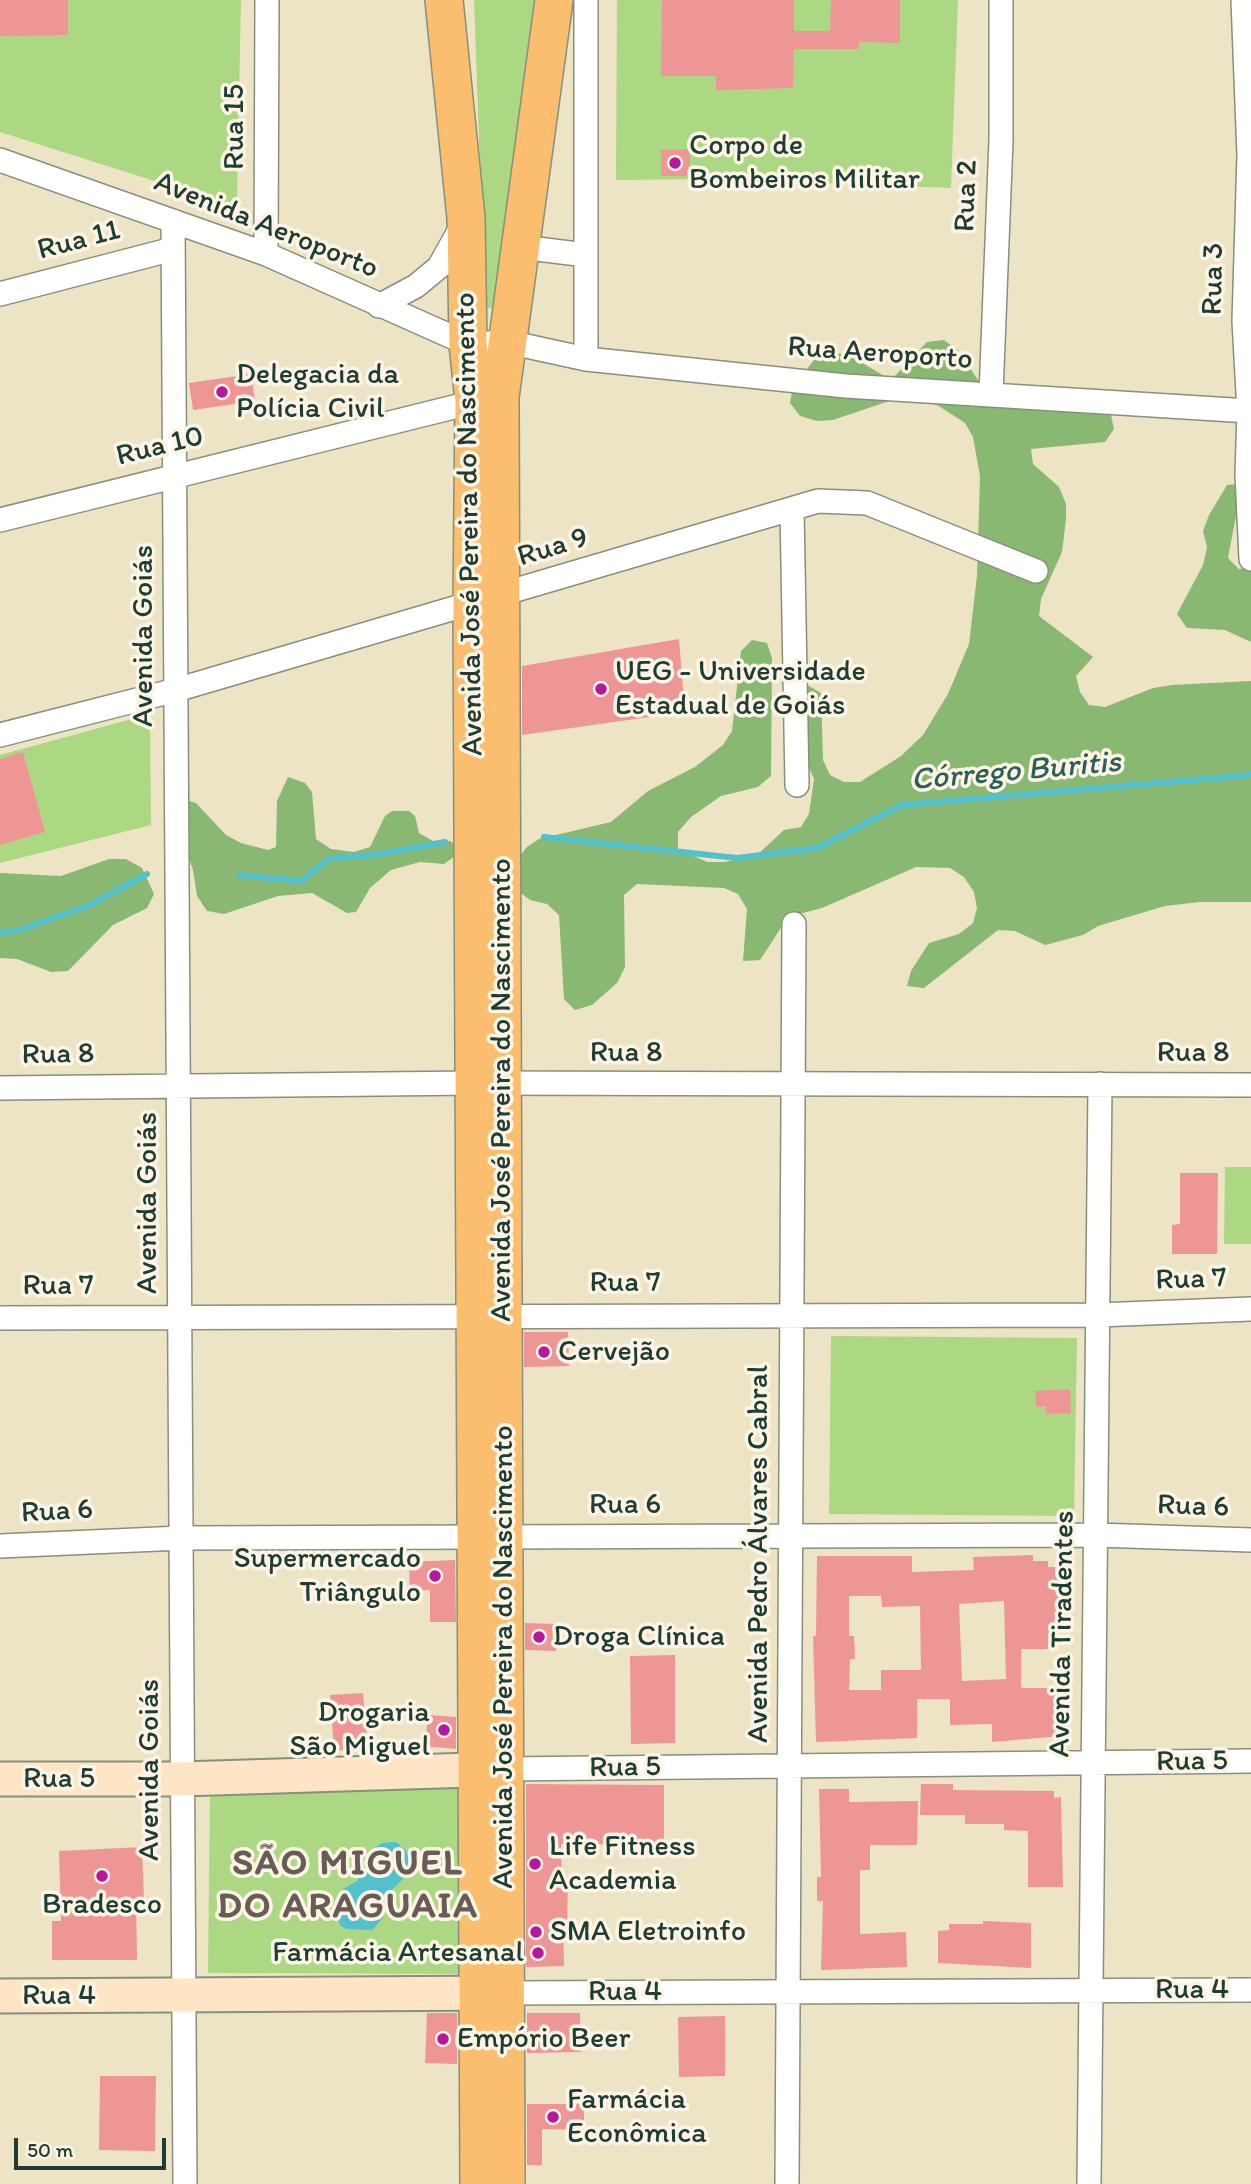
<!DOCTYPE html>
<html>
<head>
<meta charset="utf-8">
<style>
  body { margin:0 }
  #map { position:relative; width:1251px; height:2184px; overflow:hidden; background:#ede4c5; font-family:Itim,sans-serif }
  canvas { display:block }
  .scale { position:absolute; left:14px; top:2138px; width:152px; height:32px; box-sizing:border-box; border:4px solid #1f3d34; border-top:0; padding-left:9px; font-size:21px; line-height:24px; white-space:nowrap; color:#1f3d34; -webkit-text-stroke:5px #fcf5e5; paint-order:stroke }
</style>
</head>
<body>
<div id="map">
<canvas width="1251" height="2184"></canvas>
<div class="scale">50 m</div>
</div>
<script>
const context = document.querySelector('canvas').getContext('2d');
context.lineJoin = 'round';
function paint(path, color) { context.fillStyle = color; context.fill(path, 'evenodd'); }
const shape = rows => new Path2D(rows.map(r => 'M' + r).join(''));
function stroke(path, color, width, dash) { context.strokeStyle = color; context.lineWidth = width; context.lineCap = dash ? 'butt' : 'round'; context.setLineDash(dash || []); context.stroke(path); }
function label(font, color, halo, rows, align = 'center') {
  context.font = font + ' Itim,sans-serif'; context.lineWidth = 7; context.setLineDash([]); context.textBaseline = 'middle'; context.strokeStyle = halo; context.fillStyle = color; for (const [text, x, y, turn = 0] of rows) {
    context.save(); context.translate(x, y); context.rotate((+turn || 0) * Math.PI / 180); context.textAlign = isNaN(turn) ? turn : align; if (halo) context.strokeText(text, 0, 0); context.fillText(text, 0, 0); context.restore();
  }
}
const green = shape([
  [0,0,241,0,237,199,227,204,0,132],
  [474,0,541,0,496,308,485,308],
  [617,0,958,0,951,188,713,179,616,180],
  [150,714,151,825,0,863,0,755],
  [1225,1167,1251,1167,1251,1244,1224,1244],
  [831,1336,1077,1338,1074,1516,829,1514],
  [210,1787,465,1788,463,1974,208,1973]
]);
const forest = shape([
  [944,340,958,350,986,392,1110,410,1114,429,1105,442,1031,449,1033,464,1059,487,1066,504,1066,519,1062,552,1041,599,1039,616,1093,657,1076,676,1080,692,1089,705,1105,707,1153,688,1172,685,1251,681,1251,902,1200,902,1165,906,1098,926,1083,935,1045,945,1015,931,998,930,924,988,907,986,911,971,929,943,959,934,973,923,977,908,974,892,964,877,950,868,916,867,822,908,788,917,760,960,743,961,747,909,738,894,724,888,637,884,624,895,625,967,617,983,592,1005,575,1010,564,999,559,915,547,904,530,900,518,891,516,861,527,847,539,839,611,822,648,791,695,767,723,745,732,731,741,651,752,640,767,643,772,658,771,776,758,787,721,796,691,817,678,832,678,849,707,862,724,862,757,855,784,830,801,827,809,814,814,779,800,747,794,697,807,685,821,693,823,760,830,775,844,782,860,782,901,756,923,735,948,694,969,644,977,576,980,476,973,437,965,423,937,405,901,397,833,420,817,421,800,416,790,403,793,387,814,360,829,353,847,354,891,380,927,342],
  [1242,484,1228,558,1239,569,1251,568,1251,642,1225,630,1187,628,1177,614,1203,565,1207,547,1203,531,1209,515,1227,485],
  [288,777,305,783,312,792,316,839,331,849,354,852,370,847,385,816,392,811,409,811,415,816,419,833,433,841,450,841,457,846,458,854,444,864,420,862,391,870,370,888,356,912,347,913,312,893,278,896,224,914,207,911,197,896,193,870,181,836,186,800,196,803,226,835,241,843,268,850,276,847,277,801],
  [109,859,126,859,142,868,154,894,147,908,113,925,68,971,51,972,17,959,0,958,0,873,61,876]
]);
const water = shape([
  [396,1842,406,1850,410,1862,404,1878,386,1896,383,1918,372,1930,346,1929,340,1925,333,1904,342,1890,358,1880,371,1850,382,1843]
]);
const stream = shape([
  [544,837,737,858,817,848,902,805,1251,775],
  [239,875,301,881,330,858,374,855,445,842],
  [0,932,17,931,90,905,147,874]
]);
const building = shape([
  [0,0,68,0,68,35,0,36],
  [662,0,794,0,794,31,830,31,831,0,900,0,900,43,859,42,859,49,794,49,793,88,716,90,716,76,661,76],
  [690,149,690,176,661,176,661,150],
  [251,374,255,401,193,410,189,383],
  [679,639,685,712,522,735,522,666],
  [23,752,45,832,0,845,0,759],
  [1180,1173,1218,1173,1217,1254,1172,1254,1172,1225,1180,1224],
  [524,1332,568,1332,569,1366,524,1367],
  [1070,1389,1071,1413,1046,1414,1046,1406,1036,1407,1035,1391],
  [1033,1555,1033,1561,1048,1561,1048,1567,1055,1567,1055,1570,1070,1571,1069,1609,1057,1608,1057,1649,1021,1649,1021,1688,1061,1688,1061,1736,992,1742,992,1724,950,1725,950,1699,917,1699,917,1738,816,1742,813,1636,816,1636,817,1556,912,1556,912,1572,974,1570,973,1557],
  [849,1596,881,1596,882,1607,920,1606,921,1670,881,1670,881,1690,849,1690,850,1659,855,1659,854,1636,849,1636],
  [1004,1601,1006,1679,962,1681,959,1604],
  [455,1560,456,1622,430,1622,430,1590,410,1591,409,1562],
  [525,1623,557,1624,556,1651,525,1650],
  [675,1655,675,1743,631,1744,630,1656],
  [363,1693,368,1748,334,1751,330,1695],
  [428,1715,456,1717,456,1749,425,1746],
  [526,1784,664,1785,664,1845,561,1844,562,1883,568,1883,567,1922,563,1922,564,1966,526,1967],
  [921,1784,953,1784,953,1790,1054,1791,1054,1798,1061,1797,1063,1887,1028,1887,1028,1831,1004,1830,1004,1824,965,1824,965,1815,920,1815],
  [819,1789,849,1789,849,1802,918,1801,917,1845,870,1845,870,1870,860,1870,860,1934,906,1932,907,1967,821,1970,823,1901,817,1901,817,1877,821,1877],
  [142,1847,144,1901,136,1901,137,1960,52,1960,52,1921,61,1921,59,1851],
  [983,1921,1031,1923,1031,1968,938,1963,938,1931,949,1930,949,1924,983,1924],
  [427,2013,457,2013,457,2064,425,2063],
  [527,2013,580,2013,581,2052,527,2053],
  [725,2016,725,2076,679,2077,678,2017],
  [100,2076,156,2076,155,2151,99,2150],
  [527,2104,584,2104,584,2130,542,2129,542,2165,527,2165]
]);
const street = shape([
  [1243,0,1249,155,1244,321,1249,411,1247,475,1251,559],
  [0,160,266,254,468,344,508,342,586,359,846,386,1249,411],
  [173,221,185,2184],
  [521,247,586,255],
  [266,254,267,0],
  [0,294,173,249],
  [379,306,416,286,439,267,462,226],
  [586,359,586,0],
  [991,394,1001,140,1001,0],
  [792,509,797,785],
  [0,520,486,399],
  [0,735,176,690,818,501,867,503,1036,571],
  [0,1088,476,1083,1251,1085],
  [0,1318,1098,1315,1251,1309],
  [0,1546,181,1538,1096,1535,1251,1540],
  [505,1769,1251,1761],
  [506,1993,1251,1990],
  [787,2184,794,924],
  [1089,2184,1100,1084]
]);
const secondary = shape([
  [0,1779,181,1779,505,1769],
  [0,1996,505,1993]
]);
const primary = shape([
  [444,0,466,218,468,344,474,401,472,605,479,2184],
  [506,2184,500,397,554,0]
]);
const markers = [
  [675,163,7,"#b5179e"],
  [222,392,7,"#b5179e"],
  [601,689,7,"#b5179e"],
  [544,1352,7,"#b5179e"],
  [435,1576,7,"#b5179e"],
  [539,1637,7,"#b5179e"],
  [444,1730,7,"#b5179e"],
  [535,1864,7,"#b5179e"],
  [102,1876,7,"#b5179e"],
  [536,1932,7,"#b5179e"],
  [538,1953,7,"#b5179e"],
  [443,2039,7,"#b5179e"],
  [553,2117,7,"#b5179e"]
];
const streetNames = [
  ["Rua 15",235,127,-90],
  ["Rua 2",967,196,-88],
  ["Avenida Aeroporto",266,226,22],
  ["Rua 11",79,241,-15],
  ["Rua 3",1214,279,-89],
  ["Rua Aeroporto",880,354,4],
  ["Rua 10",160,447,-14],
  ["Avenida José Pereira do Nascimento",470,524,-91],
  ["Rua 9",553,548,-17],
  ["Avenida Goiás",144,636,-90],
  ["Rua 8",626,1053],
  ["Rua 8",1193,1053],
  ["Rua 8",58,1055,-1],
  ["Avenida José Pereira do Nascimento",502,1090,-90],
  ["Avenida Goiás",148,1203,-90],
  ["Rua 7",1191,1280,-2],
  ["Rua 7",625,1283],
  ["Rua 7",58,1286],
  ["Rua 6",625,1505],
  ["Rua 6",1193,1507,2],
  ["Rua 6",57,1512,-3],
  ["Avenida Pedro Álvares Cabral",759,1554,-90],
  ["Avenida Tiradentes",1063,1634,-89],
  ["Avenida José Pereira do Nascimento",504,1657,-90],
  ["Rua 5",1192,1762,-1],
  ["Rua 5",625,1768,-1],
  ["Avenida Goiás",150,1770,-90],
  ["Rua 5",59,1779],
  ["Rua 4",1192,1990],
  ["Rua 4",625,1992],
  ["Rua 4",59,1996]
];
const poiNames = [
  ["Corpo de",689,146],
  ["Bombeiros Militar",689,180],
  ["Delegacia da",236,375],
  ["Polícia Civil",236,409],
  ["UEG - Universidade",615,672],
  ["Estadual de Goiás",615,706],
  ["Cervejão",558,1352],
  ["Supermercado",421,1559,"right"],
  ["Triângulo",421,1593,"right"],
  ["Droga Clínica",553,1637],
  ["Drogaria",430,1713,"right"],
  ["São Miguel",430,1747,"right"],
  ["Life Fitness",549,1847],
  ["Academia",549,1881],
  ["Bradesco",102,1905,"center"],
  ["SMA Eletroinfo",550,1932],
  ["Farmácia Artesanal",524,1953,"right"],
  ["Empório Beer",457,2039],
  ["Farmácia",567,2100],
  ["Econômica",567,2134]
];
const waterNames = [
  ["Córrego Buritis",1016,772,-5]
];
const districtNames = [
  ["SÃO MIGUEL",348,1865],
  ["DO ARAGUAIA",348,1908]
];
paint(green, '#acd884');
paint(forest, '#89b872');
paint(water, '#53c0cd');
stroke(stream, '#53c0cd', 6);
paint(building, '#ed9695');
stroke(street, '#86907c', 26);
stroke(secondary, '#86907c', 37);
stroke(primary, '#86907c', 40);
stroke(street, '#fff', 23);
stroke(secondary, '#fde5c5', 33);
stroke(primary, '#fabe6e', 37);
for (const [x, y, r, color] of markers) { const dot = new Path2D(); dot.arc(x, y, r, 0, 2 * Math.PI); context.fillStyle = color; context.fill(dot); stroke(dot, '#fcf5e5', 2.5); }
label('30px', '#1f3d34', '#fcf5e5', streetNames);
label('30px', '#1f3d34', '#fcf5e5', poiNames, 'left');
label('italic 32px', '#2c5e5a', '#fcf5e5', waterNames);
context.letterSpacing = '2px';
label('bold 37px', '#675c56', '#fcf5e5', districtNames);
context.letterSpacing = '0px';
</script>
</body>
</html>
